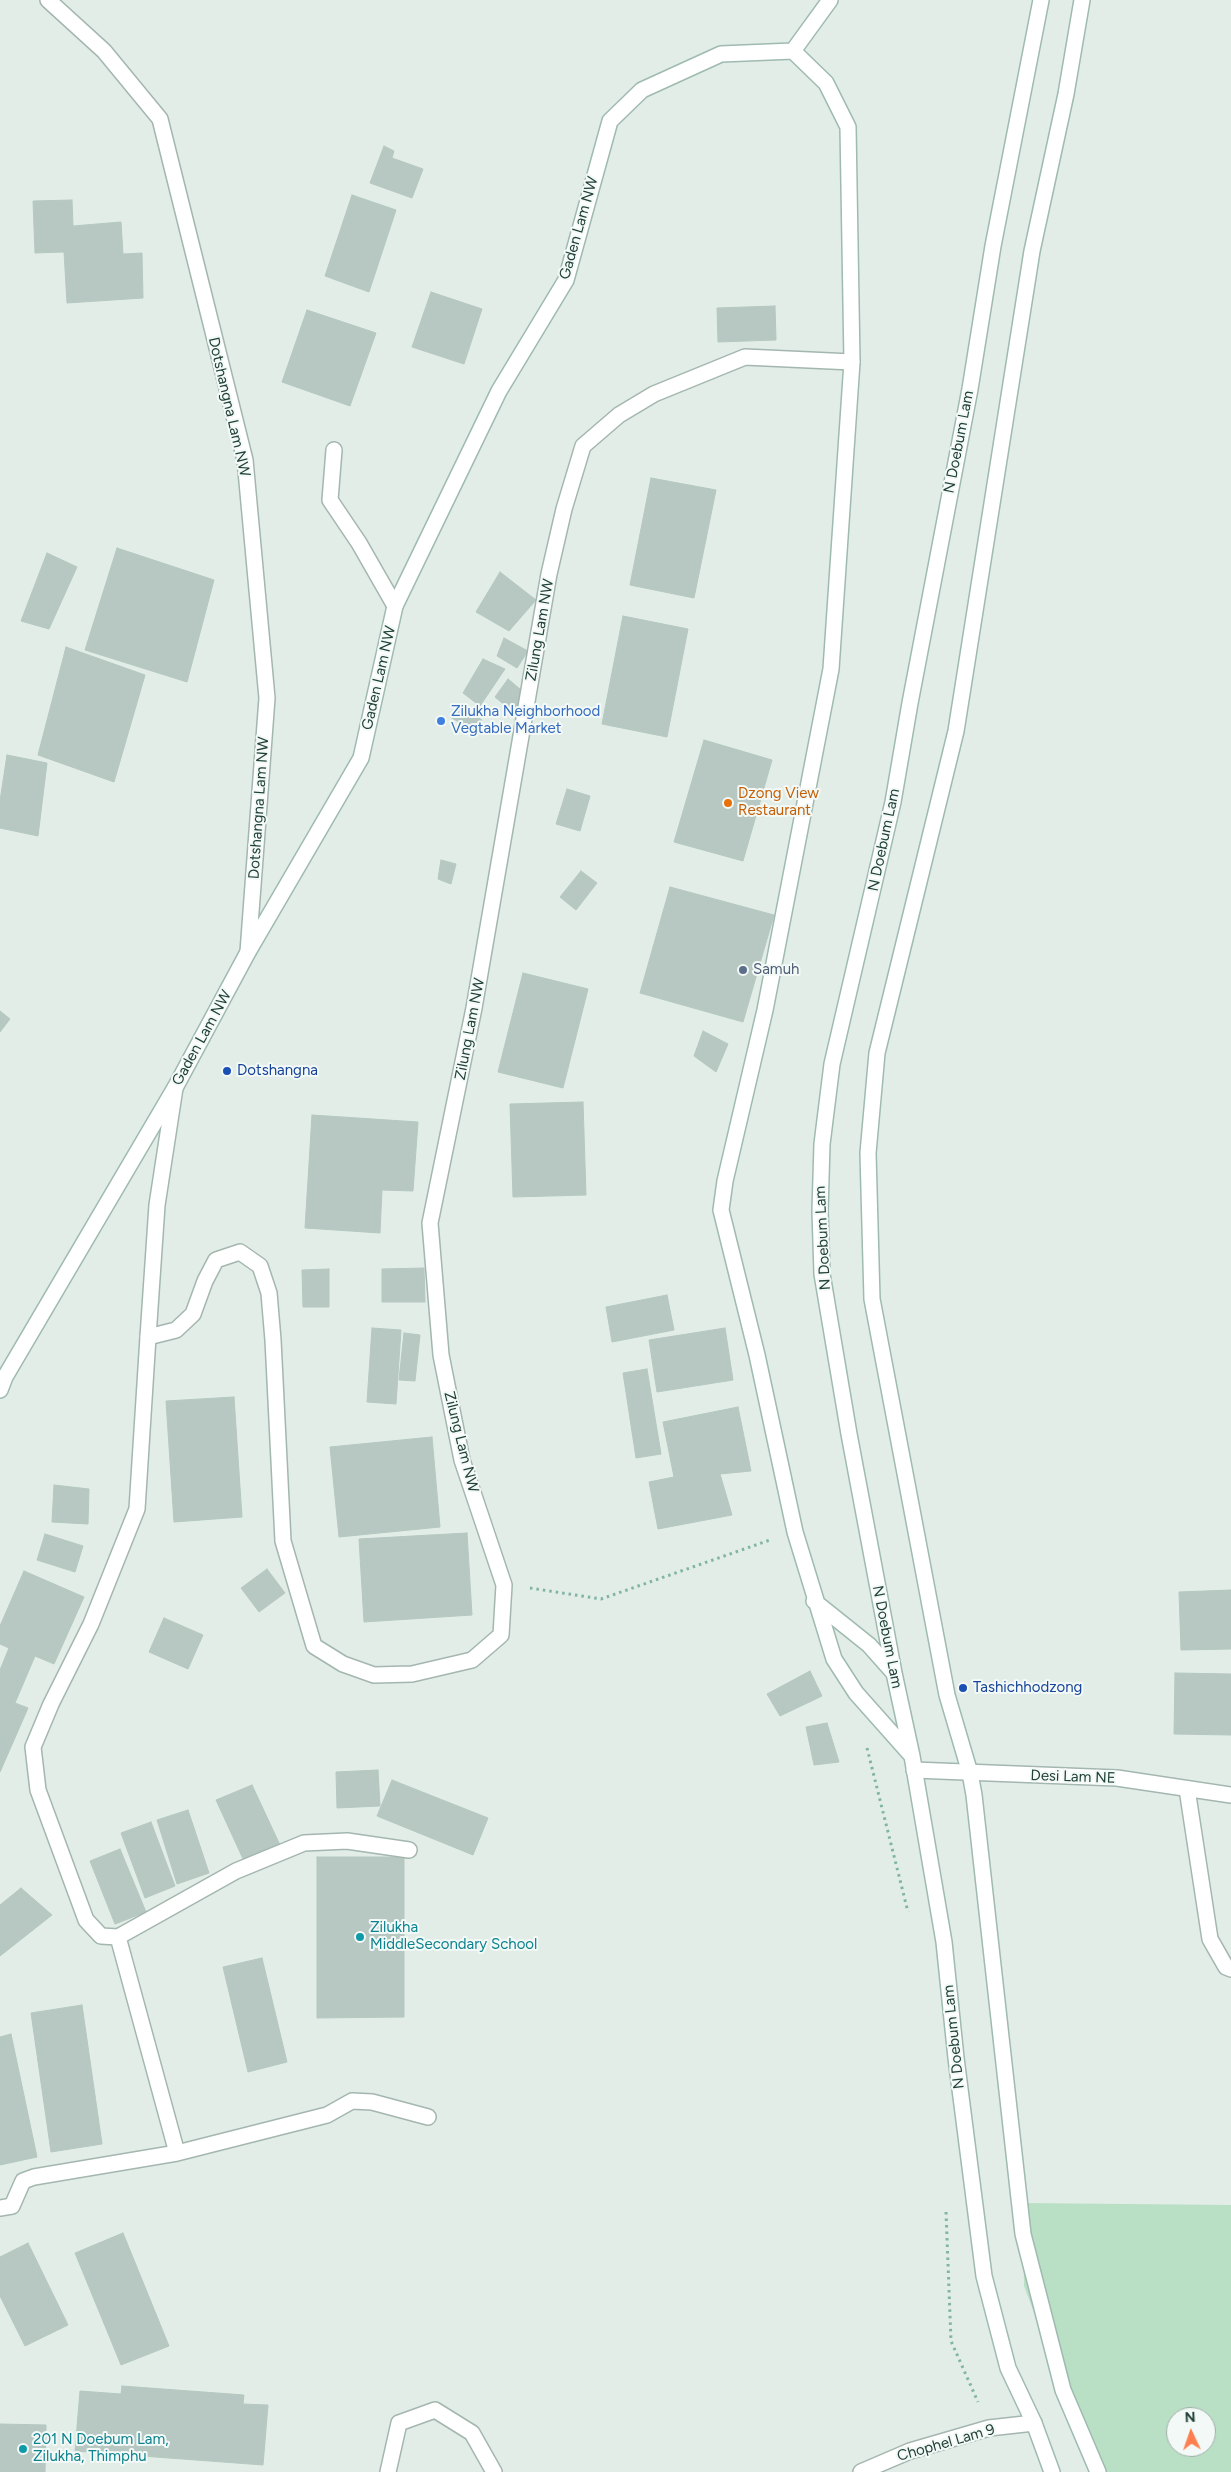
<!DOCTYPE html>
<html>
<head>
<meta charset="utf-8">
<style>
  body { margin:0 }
  #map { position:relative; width:1231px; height:2472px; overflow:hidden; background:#e2ede8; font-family:Figtree,sans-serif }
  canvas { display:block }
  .north { position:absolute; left:1166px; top:2407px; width:50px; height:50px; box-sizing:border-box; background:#f3f9f6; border:1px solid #9fafaa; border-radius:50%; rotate:357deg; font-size:14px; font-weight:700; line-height:20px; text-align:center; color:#204038 }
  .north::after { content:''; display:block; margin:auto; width:18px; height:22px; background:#fd7f50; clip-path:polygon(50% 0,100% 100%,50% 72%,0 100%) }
</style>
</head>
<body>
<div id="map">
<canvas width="1231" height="2472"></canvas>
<div class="north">N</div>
</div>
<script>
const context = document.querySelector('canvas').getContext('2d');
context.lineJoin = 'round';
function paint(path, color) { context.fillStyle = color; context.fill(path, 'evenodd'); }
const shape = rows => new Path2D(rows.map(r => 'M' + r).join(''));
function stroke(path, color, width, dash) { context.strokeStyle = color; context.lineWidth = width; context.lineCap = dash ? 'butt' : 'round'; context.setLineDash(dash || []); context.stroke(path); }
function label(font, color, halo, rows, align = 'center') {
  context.font = font + ' Figtree,sans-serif'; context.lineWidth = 4; context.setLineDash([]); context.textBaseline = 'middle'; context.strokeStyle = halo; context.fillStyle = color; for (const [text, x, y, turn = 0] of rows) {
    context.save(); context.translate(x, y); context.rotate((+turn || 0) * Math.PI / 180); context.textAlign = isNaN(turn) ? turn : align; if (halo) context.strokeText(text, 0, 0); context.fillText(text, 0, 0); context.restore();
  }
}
const green = shape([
  [1023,2203,1231,2205,1231,2472,1094,2472,1024,2286],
  [1176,2417,1206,2417,1206,2447,1176,2447]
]);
const building = shape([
  [384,146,394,151,392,158,423,169,412,198,370,183,384,146],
  [352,195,396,210,369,292,325,276,352,195],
  [72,200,73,226,121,222,123,254,142,253,143,298,67,303,64,252,35,253,33,201,72,200],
  [431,292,482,309,464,364,412,347,431,292],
  [775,306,776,340,718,342,717,308,775,306],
  [307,310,376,333,350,406,282,382,307,310],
  [651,478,716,490,694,598,630,585,651,478],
  [117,548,214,580,187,682,85,650,117,548],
  [47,553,77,567,49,629,21,621,47,553],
  [500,572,536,600,509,631,476,612,500,572],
  [623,616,688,629,667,737,602,724,623,616],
  [504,638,528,651,517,668,497,656,504,638],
  [66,647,145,675,114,782,38,755,66,647],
  [483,659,505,669,480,706,463,693,483,659],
  [508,679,526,694,513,712,495,697,508,679],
  [458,706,482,720,473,730,450,717,458,706],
  [704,740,772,760,743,861,674,842,704,740],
  [7,755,47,763,38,836,0,828,0,801,7,755],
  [567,789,590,796,580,831,556,824,567,789],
  [441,860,456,864,451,884,438,879,441,860],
  [581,871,597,883,576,910,560,897,581,871],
  [670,887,774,915,743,1022,640,993,670,887],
  [523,973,588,989,563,1088,498,1072,523,973],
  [0,1011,10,1019,0,1032,0,1011],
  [703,1031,728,1044,716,1072,694,1056,703,1031],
  [583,1102,586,1195,513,1197,510,1104,583,1102],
  [312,1115,418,1122,413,1191,382,1190,380,1233,305,1228,312,1115],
  [424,1268,425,1302,382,1302,382,1269,424,1268],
  [329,1269,329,1307,303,1307,302,1270,329,1269],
  [667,1295,674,1330,612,1342,606,1307,667,1295],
  [372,1328,401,1330,396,1404,367,1402,372,1328],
  [725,1328,733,1380,657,1392,649,1340,725,1328],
  [404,1333,420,1335,415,1381,399,1380,404,1333],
  [647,1369,661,1454,636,1458,623,1373,647,1369],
  [234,1397,242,1517,174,1522,166,1401,234,1397],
  [738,1407,751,1471,720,1474,732,1515,658,1529,649,1482,674,1477,663,1422,738,1407],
  [432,1437,440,1527,339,1537,330,1447,432,1437],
  [54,1485,89,1489,88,1524,52,1522,54,1485],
  [467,1533,472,1615,364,1622,359,1539,467,1533],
  [45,1534,83,1546,75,1572,37,1560,45,1534],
  [267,1569,285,1593,259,1612,241,1588,267,1569],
  [24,1571,84,1597,54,1664,35,1656,15,1703,28,1708,0,1772,0,1670,9,1648,0,1644,0,1626,24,1571],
  [1231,1590,1231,1649,1181,1650,1179,1592,1231,1590],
  [164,1618,203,1635,188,1669,149,1652,164,1618],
  [810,1671,822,1696,780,1716,767,1694,810,1671],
  [1175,1673,1231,1674,1231,1735,1174,1734,1175,1673],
  [827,1723,839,1762,814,1765,806,1727,827,1723],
  [378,1770,380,1806,337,1808,336,1772,378,1770],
  [392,1780,488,1818,473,1855,377,1816,392,1780],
  [252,1785,280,1845,244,1861,216,1800,252,1785],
  [188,1810,209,1873,177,1884,157,1820,188,1810],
  [151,1822,175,1886,145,1898,121,1833,151,1822],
  [120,1849,146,1912,115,1924,90,1861,120,1849],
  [317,1857,404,1857,404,2017,317,2018,317,1857],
  [21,1888,52,1915,0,1956,0,1905,21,1888],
  [262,1958,287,2062,248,2072,223,1967,262,1958],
  [82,2005,102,2144,51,2152,31,2013,82,2005],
  [11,2034,37,2157,0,2165,0,2037,11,2034],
  [123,2233,169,2346,121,2365,75,2253,123,2233],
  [28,2243,68,2325,25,2346,0,2296,0,2257,28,2243],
  [122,2386,244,2395,243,2404,268,2405,263,2465,75,2451,80,2391,121,2394,122,2386],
  [0,2424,46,2425,45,2472,0,2472,0,2424]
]);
const path = shape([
  [530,1588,601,1599,770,1540],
  [867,1748,908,1912],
  [946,2212,951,2341,978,2402]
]);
const service = shape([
  [148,1337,137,1509,91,1624,51,1704,33,1747,38,1790,86,1920,101,1936,118,1937,236,1871,304,1843,347,1841,409,1850],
  [914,1770,1117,1778,1231,1795],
  [1187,1789,1210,1939,1226,1967,1231,1969],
  [118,1937,177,2153],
  [0,2208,12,2206,23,2181,34,2177,177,2153,327,2115,352,2101,372,2102,428,2117],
  [388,2472,399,2423,435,2410,472,2433,494,2472],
  [861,2472,910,2451,989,2428,1034,2423]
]);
const minor = shape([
  [48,0,104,51,160,119,245,460,267,698,248,952],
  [334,450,330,500,359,543,395,606],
  [175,1088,157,1205,148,1337,176,1330,193,1314,205,1281,216,1260,240,1252,260,1266,269,1293,273,1340,283,1541,314,1646,343,1664,374,1675,412,1674,472,1660,501,1635,504,1585,462,1460,441,1355,430,1223,474,1008,549,574,564,509,583,446,619,415,654,394,745,357,852,362]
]);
const secondary = shape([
  [1041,0,993,246,970,389,910,703,893,802,832,1064,822,1144,820,1211,822,1274,849,1434,894,1673,912,1756,944,1942,956,2058,984,2276,1008,2368,1034,2423,1052,2472],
  [1082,0,1066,94,1032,251,956,731,877,1053,868,1153,872,1299,947,1695,970,1773,974,1795,1023,2234,1063,2390,1098,2472],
  [793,51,830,0],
  [0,1390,5,1377,176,1086,248,952,361,758,395,606,499,391,566,280,610,121,642,90,721,54,793,51,826,83,848,127,852,362,831,669,765,1010,725,1181,721,1210,757,1355,795,1532,834,1659,856,1693,912,1756],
  [814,1601,869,1645,893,1672]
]);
const markers = [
  [441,721,5,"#3f7fe0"],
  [728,803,5,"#e8710a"],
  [743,970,5,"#5c6f8a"],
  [227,1071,5,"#1a4fb4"],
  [963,1688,5,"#1a4fb4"],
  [360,1937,5,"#0f9aa8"],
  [23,2449,5,"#0f9aa8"]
];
const streetNames = [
  ["Gaden Lam NW",579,228,-74],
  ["Dotshangna Lam NW",229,407,77],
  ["N Doebum Lam",959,442,-79],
  ["Zilung Lam NW",540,630,-80],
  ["Gaden Lam NW",379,678,-77],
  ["Dotshangna Lam NW",259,808,-86],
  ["N Doebum Lam",884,840,-78],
  ["Zilung Lam NW",470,1029,-79],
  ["Gaden Lam NW",202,1038,-61],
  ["N Doebum Lam",823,1238,-93],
  ["Zilung Lam NW",461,1442,76],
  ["N Doebum Lam",887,1637,79],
  ["Desi Lam NE",1073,1777,2],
  ["N Doebum Lam",954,2037,-96],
  ["Chophel Lam 9",946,2443,-16]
];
const shopNames = [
  ["Zilukha Neighborhood",451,712],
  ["Vegtable Market",451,729]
];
const foodNames = [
  ["Dzong View",738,794],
  ["Restaurant",738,811]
];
const serviceNames = [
  ["Samuh",753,970]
];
const transitNames = [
  ["Dotshangna",237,1071],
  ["Tashichhodzong",973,1688]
];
const cultureNames = [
  ["Zilukha",370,1928],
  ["MiddleSecondary School",370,1945],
  ["201 N Doebum Lam,",33,2440],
  ["Zilukha, Thimphu",33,2457]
];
paint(green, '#b9e0c5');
paint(building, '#b7c8c2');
stroke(building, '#b4c8c0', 1);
stroke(service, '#a4b6b0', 18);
stroke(minor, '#a4b6b0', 18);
stroke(secondary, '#9fbab1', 18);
stroke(path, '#80b4a5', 3, [2.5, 4]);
stroke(service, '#fff', 15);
stroke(minor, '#fff', 15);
stroke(secondary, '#fff', 15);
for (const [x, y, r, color] of markers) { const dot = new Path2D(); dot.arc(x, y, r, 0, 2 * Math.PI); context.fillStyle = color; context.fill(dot); stroke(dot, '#f3f9f6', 2); }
label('15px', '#204038', '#f3f9f6', streetNames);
label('15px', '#366cbe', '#f3f9f6', shopNames, 'left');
label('15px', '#c56008', '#f3f9f6', foodNames, 'left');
label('15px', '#4e5e75', '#f3f9f6', serviceNames, 'left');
label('15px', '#164399', '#f3f9f6', transitNames, 'left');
label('15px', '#0d838f', '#f3f9f6', cultureNames, 'left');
</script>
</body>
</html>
